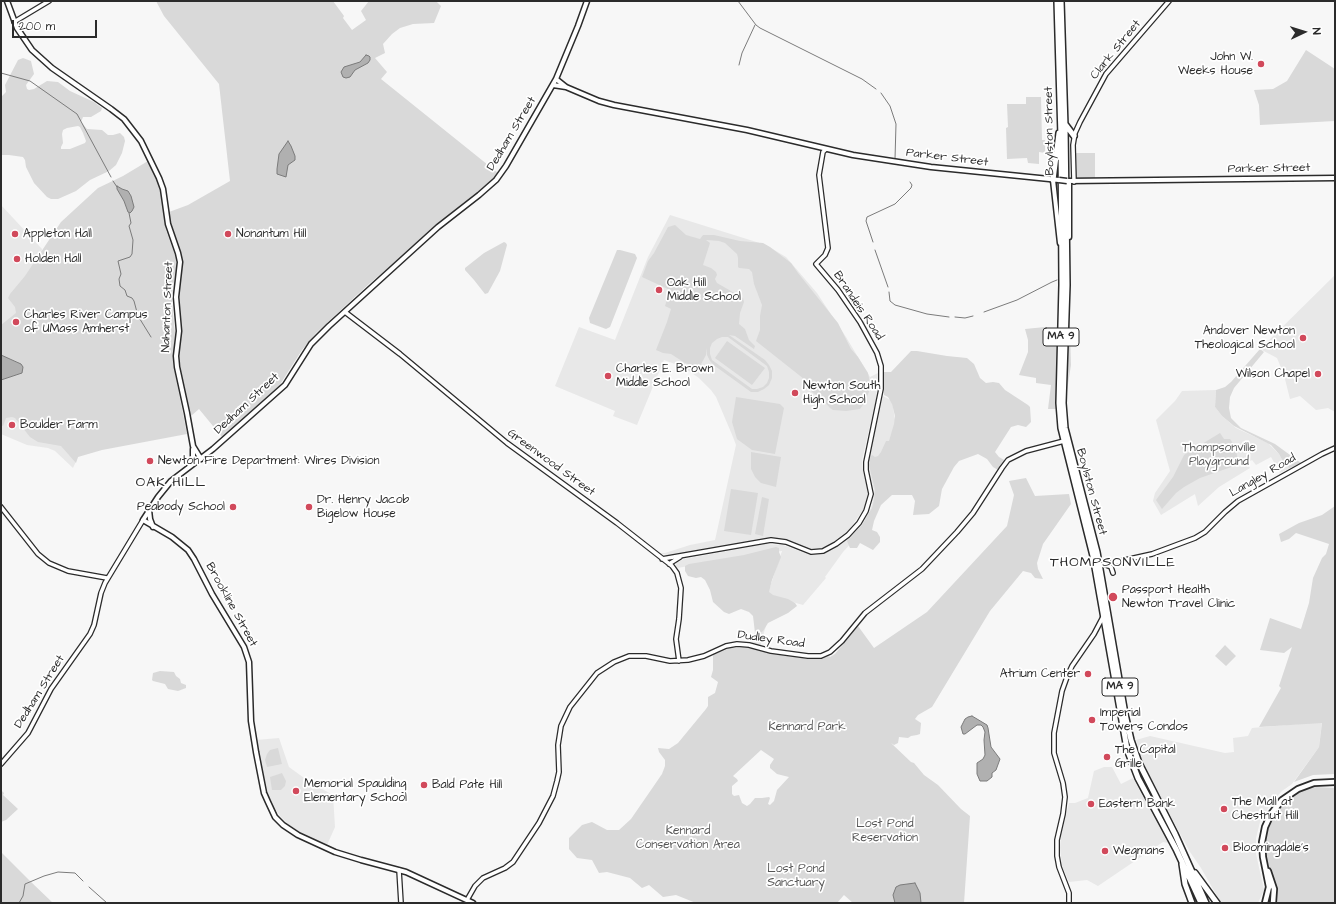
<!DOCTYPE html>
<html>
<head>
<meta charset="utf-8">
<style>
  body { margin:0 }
  #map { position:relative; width:1336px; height:904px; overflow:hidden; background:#f7f7f7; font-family:"Architects Daughter",sans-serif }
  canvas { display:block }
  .frame { position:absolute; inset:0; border:2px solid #2b2b2b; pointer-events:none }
  .north { position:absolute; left:1284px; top:12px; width:40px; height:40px; -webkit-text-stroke:3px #fff; paint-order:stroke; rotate:86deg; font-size:11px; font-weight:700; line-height:16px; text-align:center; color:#2b2b2b }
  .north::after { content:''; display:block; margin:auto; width:14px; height:18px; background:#2b2b2b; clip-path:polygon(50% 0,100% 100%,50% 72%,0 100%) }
  .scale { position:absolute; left:12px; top:20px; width:85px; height:18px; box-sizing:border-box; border:2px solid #2b2b2b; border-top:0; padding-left:5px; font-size:12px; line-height:14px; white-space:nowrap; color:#2b2b2b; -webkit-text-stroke:3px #fff; paint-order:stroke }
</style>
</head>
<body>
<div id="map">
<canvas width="1336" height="904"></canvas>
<div class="frame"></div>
<div class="north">N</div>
<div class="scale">200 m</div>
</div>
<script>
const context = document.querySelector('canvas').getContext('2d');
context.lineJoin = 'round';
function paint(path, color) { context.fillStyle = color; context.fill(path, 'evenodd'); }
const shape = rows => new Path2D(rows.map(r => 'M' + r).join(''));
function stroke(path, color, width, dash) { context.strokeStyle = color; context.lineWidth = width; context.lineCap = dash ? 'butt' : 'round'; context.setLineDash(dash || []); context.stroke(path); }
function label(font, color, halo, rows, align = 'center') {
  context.font = font + ' "Architects Daughter",sans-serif'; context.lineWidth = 3.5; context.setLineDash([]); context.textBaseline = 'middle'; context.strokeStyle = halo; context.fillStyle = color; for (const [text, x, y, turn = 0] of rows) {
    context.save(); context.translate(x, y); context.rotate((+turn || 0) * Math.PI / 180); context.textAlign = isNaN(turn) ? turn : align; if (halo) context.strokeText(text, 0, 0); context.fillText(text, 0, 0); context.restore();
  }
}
const built = shape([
  [1,205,42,249,27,347,55,378,20,404,78,457,73,468,55,451,48,448,27,445,1,434],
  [670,215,766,245,786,257,817,293,846,337,870,377,878,373,876,400,862,460,863,472,868,489,867,501,863,510,849,530,825,548,815,550,810,549,788,540,770,538,672,555,667,555,659,553,665,553,690,545,715,540,736,445,733,437,716,397,711,390,699,378,683,367,664,360,637,425,613,416,615,411,555,386,579,327,615,340,648,257],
  [1335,275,1335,412,1328,408,1316,410,1300,396,1290,399,1284,375,1277,358,1260,349],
  [1216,390,1215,407,1222,416,1236,428,1268,443,1279,454,1286,467,1290,468,1280,473,1271,457,1256,465,1252,460,1247,463,1250,468,1219,487,1198,506,1195,494,1161,515,1153,501,1155,493,1170,471,1156,420,1175,401,1182,391],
  [883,396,892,401,896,426,868,525,843,552,825,577,826,578,803,605,775,597,761,642,761,647,751,644,782,551,677,568,676,567,676,563,684,559,766,544,783,545,810,555,822,554,832,550,843,543,858,527,869,512,872,505,874,490,869,471,869,457],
  [1322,722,1319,747,1292,784,1282,791,1271,803,1260,822,1256,838,1256,854,1264,890,1258,903,1221,903,1201,868,1190,852,1145,769,1136,740,1150,736,1225,753,1234,752,1233,738,1248,736,1252,728],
  [279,738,289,767,311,783,333,795,335,827,327,845,300,832,288,824,280,816,272,804,268,794,256,740],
  [1104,767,1112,767,1121,784,1133,778,1168,843,1163,842,1098,886,1087,880,1069,882,1062,866,1060,848,1061,836,1069,803,1075,803,1088,798,1094,771]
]);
const green = shape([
  [156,1,333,1,344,16,343,18,352,30,366,20,361,11,369,1,436,1,441,6,434,23,413,24,400,28,392,34,383,44,385,53,375,58,387,72,381,79,498,173,491,181,441,221,409,251,370,283,316,333,302,350,279,386,222,437,199,409,191,416,181,371,179,356,181,329,178,298,182,270,183,261,172,229,169,212,188,205,230,181,219,84,164,16],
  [1306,50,1335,69,1335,121,1260,125,1259,105,1254,90,1273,89,1287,81],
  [23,58,31,61,34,74,26,85,27,89,29,90,34,89,47,81,58,82,70,91,94,102,102,108,101,111,91,117,83,117,81,122,87,129,102,130,108,135,113,135,120,133,124,137,125,141,122,153,116,165,109,171,90,180,76,191,58,199,51,199,47,197,34,183,26,167,25,160,23,157,9,155,1,155,1,97,6,92,5,85,18,60],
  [78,126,80,127,83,133,86,141,85,143,70,149,61,149,61,147,63,143,62,134,63,130,67,128],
  [1026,97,1041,97,1042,140,1045,140,1045,153,1039,152,1039,164,1028,163,1027,158,1007,159,1006,128,1008,127,1007,104,1026,104],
  [1074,153,1095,153,1095,180,1077,178,1075,175],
  [148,161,160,187,166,230,176,258,177,268,173,286,172,303,175,333,173,363,187,434,102,450,78,457,76,463,61,446,38,442,30,437,15,418,12,417,6,418,3,426,1,425,1,380,20,374,18,362,1,355,1,325,16,313,15,307,8,298,10,294,25,276,61,222,98,188,123,176],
  [675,225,686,235,700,239,703,235,714,235,740,241,763,243,770,247,791,263,798,273,838,323,851,349,858,357,868,373,869,378,870,389,865,402,860,409,846,411,833,410,830,408,821,398,812,392,804,379,756,341,760,330,760,316,762,305,754,284,752,272,749,269,739,268,738,267,738,258,737,254,725,243,719,241,706,240,710,243,703,265,711,268,716,272,717,275,715,279,717,283,743,298,744,302,740,313,739,324,745,329,749,340,755,346,754,349,735,336,729,335,765,360,769,365,772,371,772,378,769,385,764,389,758,392,751,392,715,366,710,361,707,355,707,348,706,355,699,368,685,363,671,354,663,353,656,350,667,322,671,309,665,306,670,290,642,277,648,261,654,253,668,227],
  [722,337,728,337,767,366,769,372,769,378,767,383,763,387,757,389,752,389,712,360,710,354,710,348,712,343,717,339],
  [504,242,506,243,507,245,500,271,488,293,485,294,474,280,465,270,465,268,484,253],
  [617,250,620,250,635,254,637,258,610,327,606,329,590,323,589,318],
  [1069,300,1071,365,1066,397,1068,301],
  [1045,327,1044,334,1059,334,1057,409,1048,409,1051,385,1036,383,1036,378,1019,375,1028,352,1028,340,1025,329],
  [727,341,765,368,752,385,715,358],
  [1260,349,1264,352,1234,388,1230,397,1229,408,1231,418,1241,428,1275,444,1301,463,1290,468,1286,467,1279,454,1271,445,1234,426,1222,416,1215,407,1216,390,1225,387,1231,382],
  [911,351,917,351,947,356,967,358,974,364,980,378,986,383,993,382,999,383,1005,390,1028,405,1030,407,1031,422,1026,427,1018,425,1011,427,995,452,999,457,1006,461,998,470,993,467,987,459,978,454,959,461,954,467,942,489,939,506,929,514,913,515,915,501,912,495,892,495,881,505,874,521,872,530,877,532,880,537,880,542,873,550,860,543,857,548,850,548,847,541,862,525,872,508,874,500,875,490,869,465,870,457,872,455,875,457,878,456,881,452,886,441,889,441,894,424,895,416,892,404,888,397,884,395,884,372,891,372],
  [736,397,780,404,784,408,775,454,752,450,737,439,732,422],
  [1220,433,1224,439,1230,439,1232,442,1237,446,1235,448,1238,459,1237,465,1200,478,1184,487,1176,493,1162,509,1156,500,1173,477,1184,455],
  [751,452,781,457,776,487,761,483,755,477,751,469],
  [1026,478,1035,496,1069,494,1071,504,1043,544,1037,563,1038,569,1043,579,1035,578,1031,573,1023,571,990,611,932,707,918,715,915,719,921,723,920,734,917,735,911,736,908,738,899,737,898,743,894,745,891,743,911,762,914,763,924,775,938,785,961,809,970,816,964,903,853,903,844,895,837,903,696,903,676,895,663,897,649,885,642,888,630,878,607,872,599,873,592,860,577,858,569,849,569,838,582,825,592,822,607,830,619,830,631,819,662,774,665,766,665,760,659,752,658,748,669,749,678,743,706,709,708,706,708,697,715,693,718,682,711,677,713,670,713,655,730,648,747,647,768,653,810,659,822,659,829,656,830,657,835,654,858,626,874,648,927,612,1007,526,1014,495,1009,481],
  [761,750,774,759,770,765,770,768,777,774,789,777,777,790,774,801,770,805,768,804,770,798,769,797,762,798,755,798,750,804,747,806,742,803,739,795,734,796,732,794,732,786,738,781,737,779,733,776],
  [731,489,758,493,751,535,724,531],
  [762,497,769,499,763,536,755,534],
  [1335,506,1335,774,1313,775,1294,782,1319,747,1322,723,1259,727,1281,688,1279,686,1292,647,1284,653,1260,650,1270,618,1301,629,1309,603,1313,578,1322,558,1326,554,1329,544,1296,533,1289,539,1281,542,1279,534,1299,523,1322,515],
  [776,547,779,548,779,552,781,557,772,580,769,592,773,595,788,599,795,603,797,606,788,613,768,623,763,631,759,634,756,634,755,633,753,616,749,612,741,609,729,614,724,612,713,602,710,590,705,580,701,577,696,578,688,576,685,571,685,566,689,564,744,555],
  [1225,645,1236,656,1226,666,1215,656],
  [160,671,174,672,176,676,180,679,181,683,186,685,186,688,178,691,168,689,165,684,153,681,152,680,153,673],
  [278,748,282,764,267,767,265,760,267,754,270,750],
  [282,773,286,781,285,786,281,790,272,790,270,777],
  [1316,787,1335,788,1335,903,1276,903,1276,894,1275,884,1265,855,1265,838,1267,828,1275,813,1290,797,1300,790],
  [1,790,4,793,3,795,18,809,6,820,1,822],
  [1,852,30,881,53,903,1,903]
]);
const water = shape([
  [366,55,369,56,370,57,370,60,368,63,355,70,350,77,346,78,343,77,341,72,344,67,360,62,366,55],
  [288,141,291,146,295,156,295,160,288,165,286,177,277,174,277,169,279,154,288,141],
  [117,186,122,189,128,191,131,196,134,207,132,211,130,213,128,212,124,201,117,189,117,186],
  [1,355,21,364,23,367,22,373,1,380,1,355],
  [972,716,987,725,988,728,991,747,1000,759,996,770,992,773,992,777,987,781,980,781,977,774,977,763,983,759,985,755,984,740,985,732,983,727,981,725,977,725,965,734,963,734,961,727,965,719,968,717,972,716],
  [915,883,920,893,921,903,895,903,893,895,896,887,900,885,915,883]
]);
const stream = shape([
  [738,1,756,25,760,28,862,79,876,89],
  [739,65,742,53,755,25],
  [1,73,30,81,77,114,111,177],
  [881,93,890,106,896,124,895,159],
  [113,181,117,187],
  [129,213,131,223,129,226,133,240,132,254,130,257,118,261,121,274,119,279,120,286,125,290,127,296,132,298,134,301,138,316,151,337],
  [873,242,866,221,867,217,895,204,911,188,912,185,910,182],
  [875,250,888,287],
  [889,292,890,301,895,305,927,314,949,317],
  [984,312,1017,300,1052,282,1057,280],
  [955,317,965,318,973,316],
  [89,887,107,903],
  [19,903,23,896,25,884,44,876,58,872,75,873,83,881]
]);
const tertiary = shape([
  [14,22,49,1],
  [1074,182,1073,145,1075,133,1080,122,1106,74,1169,1],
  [345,312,400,354,507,443,617,523,672,566,677,573,681,588,679,619,676,639,679,661],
  [1,507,38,554,49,563,68,571,107,578],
  [662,559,771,540,786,542,811,552,823,551,836,544,848,535,859,523,866,511,871,494,866,470,866,462,881,389,881,366,877,353,860,322,838,290,816,264,825,255,828,248,819,175,823,152,826,149],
  [669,564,680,557],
  [1106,565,1111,567,1113,573],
  [1098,566,1152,554,1195,538,1205,532,1225,512,1238,501,1322,454,1335,448],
  [1,764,28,733,51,689,90,634,94,625,101,593,105,583,143,520],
  [399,870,401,903],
  [467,900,475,886,483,878,505,868,513,862,539,823,553,796,557,781,559,772,558,745,561,726,570,707,597,673,614,662,629,656,646,656,670,661,688,660,704,656,726,646,737,644,749,645,771,651,808,656,821,656,830,652,842,641,865,613,922,569,957,532,973,513,1002,468,1008,460,1026,451,1064,441],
  [1069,903,1069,893,1059,867,1057,856,1057,840,1063,814,1065,797,1063,783,1054,753,1054,733,1062,691,1067,677,1072,666,1094,634,1103,617]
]);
const secondary = shape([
  [7,1,17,28,32,50,52,68,111,109,124,119,141,141,159,178,163,189,168,224,178,253,180,262,176,297,179,331,176,356,177,367,187,413,193,446,201,459],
  [556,79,566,87,599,101,614,105,747,130,853,155,931,167,1059,180],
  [553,85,566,87],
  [1053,180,1060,243],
  [1067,181,1335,178],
  [1069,237,1069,181],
  [190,466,193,458,193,449],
  [149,510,150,519,153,527],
  [473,903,406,872,361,860,335,852,298,835,283,825,275,817,268,802,264,793,256,752,251,721,249,662,244,647,212,594,194,559,188,550,172,537,143,520,158,497,171,481,213,449,285,385,311,344,329,326,438,227,479,195,496,180,506,166,556,79,578,26,587,1]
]);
const primary = shape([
  [1268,871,1274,889,1273,903],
  [1265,903,1269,887,1263,857,1262,842,1265,827,1271,814,1282,800,1298,789,1314,783,1335,782]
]);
const trunk = shape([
  [1057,1,1061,137,1062,285,1059,403,1061,428,1093,556,1127,749,1138,778,1176,849,1201,903],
  [1061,1,1065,126,1067,285,1063,403,1065,428,1097,552,1125,714,1131,740,1139,763,1175,834,1206,903],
  [1065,124,1074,136],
  [1053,180,1059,133],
  [1182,864,1185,884,1192,903],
  [1195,873,1217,903]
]);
const secondaryBridge = shape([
  [1059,180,1067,181]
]);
const markers = [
  [1261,64,4,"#d1495b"],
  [15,234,4,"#d1495b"],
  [228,234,4,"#d1495b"],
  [17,259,4,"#d1495b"],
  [659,290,4,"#d1495b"],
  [16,322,4,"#d1495b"],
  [1303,338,4,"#d1495b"],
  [1318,374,4,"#d1495b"],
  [608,376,4,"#d1495b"],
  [795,393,4,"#d1495b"],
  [12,425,4,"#d1495b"],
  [150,461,4,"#d1495b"],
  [233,507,4,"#d1495b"],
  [309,507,4,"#d1495b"],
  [1113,597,5,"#d1495b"],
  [1088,674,4,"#d1495b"],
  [1092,720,4,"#d1495b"],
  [1107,757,4,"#d1495b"],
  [424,785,4,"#d1495b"],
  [296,791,4,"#d1495b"],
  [1091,804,4,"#d1495b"],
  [1224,809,4,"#d1495b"],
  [1225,848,4,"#d1495b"],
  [1105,851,4,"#d1495b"]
];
const shields = [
  [1061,337,36],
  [1120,687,36]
];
const shieldNames = [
  ["MA 9",1061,337],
  ["MA 9",1120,687]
];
const streetNames = [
  ["Clark Street",1116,50,-51],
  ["Boylston Street",1050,131,-91],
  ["Dedham Street",512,134,-59],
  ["Parker Street",947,158,7],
  ["Parker Street",1269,169,-1],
  ["Brandeis Road",858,306,56],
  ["Nahanton Street",168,307,-88],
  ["Dedham Street",247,404,-43],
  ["Greenwood Street",551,463,36],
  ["Langley Road",1263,476,-30],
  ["Boylston Street",1091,492,75],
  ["Brookline Street",231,605,61],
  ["Dudley Road",771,640,8],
  ["Dedham Street",40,692,-58]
];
const poiNames = [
  ["John W.",1253,57,"right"],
  ["Weeks House",1253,71,"right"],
  ["Appleton Hall",23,234],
  ["Nonantum Hill",236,234],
  ["Holden Hall",25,259],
  ["Oak Hill",667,283],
  ["Middle School",667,297],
  ["Charles River Campus",24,315],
  ["of UMass Amherst",24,329],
  ["Andover Newton",1295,331,"right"],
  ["Theological School",1295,345,"right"],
  ["Charles E. Brown",616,369],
  ["Middle School",616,383],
  ["Wilson Chapel",1310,374,"right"],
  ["Newton South",803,386],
  ["High School",803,400],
  ["Boulder Farm",20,425],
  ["Newton Fire Department: Wires Division",158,461],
  ["Dr. Henry Jacob",317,500],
  ["Bigelow House",317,514],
  ["Peabody School",225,507,"right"],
  ["Passport Health",1122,590],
  ["Newton Travel Clinic",1122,604],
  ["Atrium Center",1080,674,"right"],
  ["Imperial",1100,713],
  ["Towers Condos",1100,727],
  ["The Capital",1115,750],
  ["Grille",1115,764],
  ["Memorial Spaulding",304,784],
  ["Elementary School",304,798],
  ["Bald Pate Hill",432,785],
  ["The Mall at",1232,802],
  ["Chestnut Hill",1232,816],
  ["Eastern Bank",1099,804],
  ["Bloomingdale's",1233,848],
  ["Wegmans",1113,851]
];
const parkNames = [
  ["Thompsonville",1219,448],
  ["Playground",1219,462],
  ["Kennard Park",807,727],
  ["Lost Pond",885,824],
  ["Reservation",885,838],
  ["Kennard",688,831],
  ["Conservation Area",688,845],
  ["Lost Pond",796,869],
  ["Sanctuary",796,883]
];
const quarterNames = [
  ["OAK HILL",171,483],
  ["THOMPSONVILLE",1113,563]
];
paint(built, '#e8e8e8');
paint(green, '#d9d9d9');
paint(water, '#b0b0b0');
stroke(water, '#7b7b7b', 1);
stroke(stream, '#7b7b7b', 1);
stroke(tertiary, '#2b2b2b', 6);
stroke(secondary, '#2b2b2b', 7);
stroke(primary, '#2b2b2b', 8);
stroke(trunk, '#2b2b2b', 8);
stroke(tertiary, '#fff', 3.5);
stroke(secondary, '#fff', 4);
stroke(primary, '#fff', 4.5);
stroke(trunk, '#fff', 5);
stroke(secondaryBridge, '#2b2b2b', 7, []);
stroke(secondaryBridge, '#fff', 4);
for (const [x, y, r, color] of markers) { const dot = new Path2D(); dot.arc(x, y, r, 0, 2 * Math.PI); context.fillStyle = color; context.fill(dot); stroke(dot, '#fff', 1.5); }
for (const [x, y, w] of shields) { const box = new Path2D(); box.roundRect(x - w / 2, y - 9, w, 18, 3); context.fillStyle = '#fff'; context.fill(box); stroke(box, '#2b2b2b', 1); }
label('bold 11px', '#2b2b2b', null, shieldNames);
label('12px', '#2b2b2b', '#fff', streetNames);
label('12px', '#2b2b2b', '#fff', poiNames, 'left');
label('12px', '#565656', '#fff', parkNames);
context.letterSpacing = '1px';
label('14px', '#2b2b2b', '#fff', quarterNames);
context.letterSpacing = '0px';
</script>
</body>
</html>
